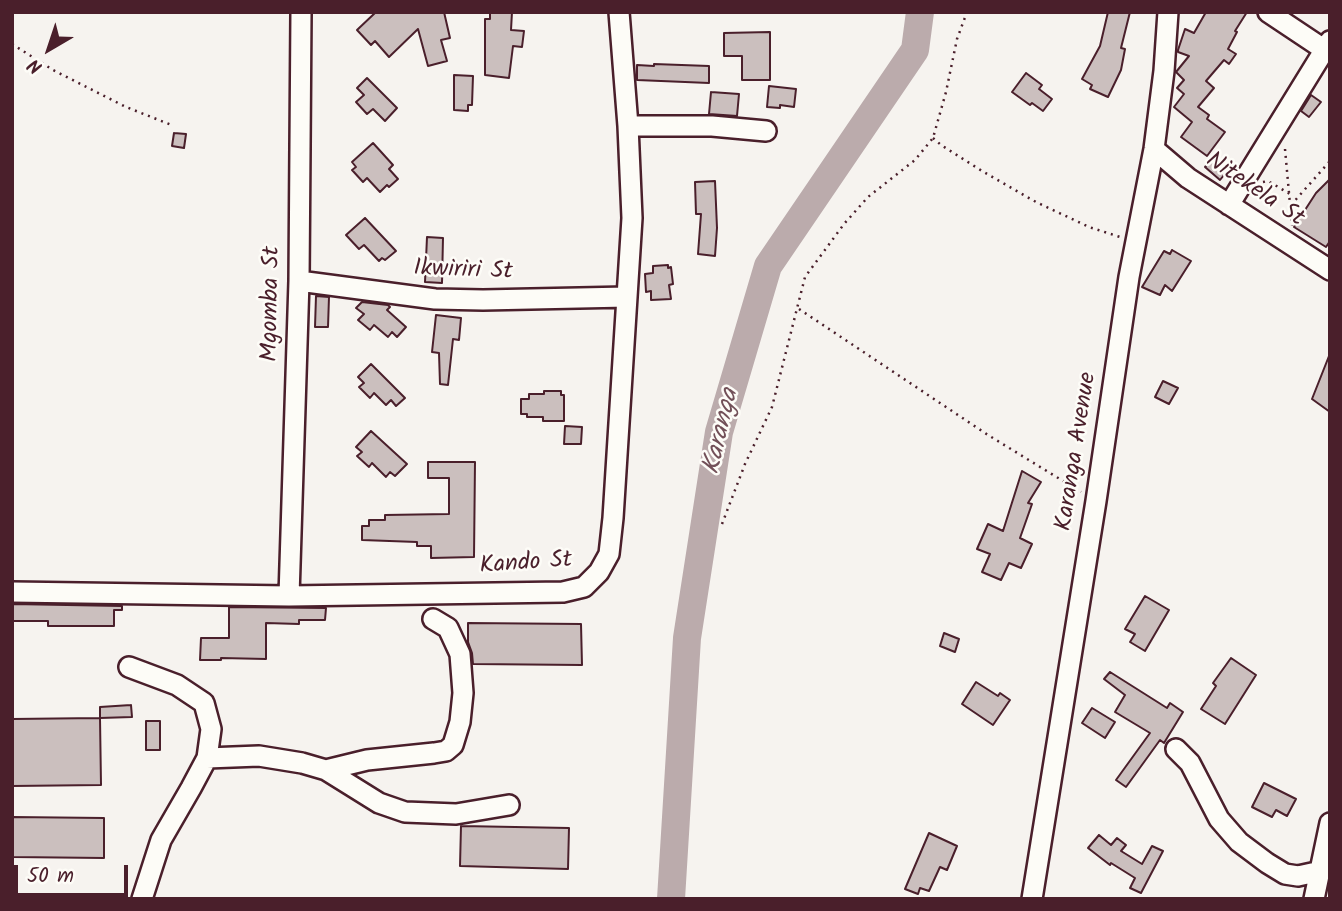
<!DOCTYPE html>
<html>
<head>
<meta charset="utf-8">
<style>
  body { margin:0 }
  #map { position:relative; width:1342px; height:911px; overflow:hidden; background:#f6f3ef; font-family:Kalam,sans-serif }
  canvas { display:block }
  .frame { position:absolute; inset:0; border:14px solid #4a1f2b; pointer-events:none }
  .north { position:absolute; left:14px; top:14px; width:70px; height:70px; -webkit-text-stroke:5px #fdfcf7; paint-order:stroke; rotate:219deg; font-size:19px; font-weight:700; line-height:28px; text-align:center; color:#4a1f2b }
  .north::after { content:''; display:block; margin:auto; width:24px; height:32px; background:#4a1f2b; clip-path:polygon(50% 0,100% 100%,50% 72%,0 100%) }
  .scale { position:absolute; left:14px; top:865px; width:114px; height:32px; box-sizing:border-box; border:4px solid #4a1f2b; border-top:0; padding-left:9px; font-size:21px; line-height:24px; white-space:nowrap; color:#4a1f2b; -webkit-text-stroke:5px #fdfcf7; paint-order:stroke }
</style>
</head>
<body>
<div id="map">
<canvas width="1342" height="911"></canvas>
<div class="frame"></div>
<div class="north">N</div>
<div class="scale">50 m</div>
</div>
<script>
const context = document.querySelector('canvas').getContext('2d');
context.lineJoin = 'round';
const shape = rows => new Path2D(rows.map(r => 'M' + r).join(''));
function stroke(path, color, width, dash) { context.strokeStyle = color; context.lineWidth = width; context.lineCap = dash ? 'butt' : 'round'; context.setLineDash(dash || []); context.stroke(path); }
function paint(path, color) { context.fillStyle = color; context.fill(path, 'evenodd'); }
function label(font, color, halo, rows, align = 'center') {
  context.font = font + ' Kalam,sans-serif'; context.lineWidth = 5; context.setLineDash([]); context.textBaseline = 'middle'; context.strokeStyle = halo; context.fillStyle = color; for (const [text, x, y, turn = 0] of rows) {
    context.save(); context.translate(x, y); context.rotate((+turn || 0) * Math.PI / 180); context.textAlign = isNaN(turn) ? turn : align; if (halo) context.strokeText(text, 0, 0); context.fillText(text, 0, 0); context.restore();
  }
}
const river = shape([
  [671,899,687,638,719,432,768,266,915,50,920,12]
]);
const building = shape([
  [376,12,444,12,450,38,441,40,447,61,428,66,418,29,389,57,375,41,371,45,357,30,376,12],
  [490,12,512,12,511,30,524,31,522,47,513,46,509,78,485,75,485,19,490,19,490,12],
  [1108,12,1130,12,1121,48,1125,49,1121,70,1108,97,1090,89,1092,85,1082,79,1100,46,1108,12],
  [1206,12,1247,12,1235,31,1237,32,1228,49,1236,54,1229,64,1224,60,1206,81,1214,88,1198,107,1209,115,1207,119,1225,132,1207,156,1181,137,1192,122,1174,107,1184,94,1177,88,1184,80,1176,72,1189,56,1178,52,1178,50,1185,29,1194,33,1206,12],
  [770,32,770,80,742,80,742,56,724,56,724,33,770,32],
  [654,64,709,66,709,83,637,80,637,65,654,66,654,64],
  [1026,73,1042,85,1039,89,1052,99,1043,111,1032,103,1030,105,1012,92,1026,73],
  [454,75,473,76,472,105,468,105,468,111,454,110,454,75],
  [367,78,397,108,385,121,373,109,367,114,356,102,364,95,357,88,367,78],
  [769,86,796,89,794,107,780,105,780,108,767,107,769,86],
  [711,92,739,94,737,116,709,114,711,92],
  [1311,95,1321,102,1309,117,1301,111,1311,95],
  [174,133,186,134,184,148,172,146,174,133],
  [373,143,393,165,389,169,398,179,389,187,387,185,380,192,367,178,363,182,352,170,356,167,352,162,373,143],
  [1213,158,1228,170,1220,180,1205,167,1213,158],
  [1330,179,1330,241,1326,247,1294,227,1316,193,1330,179],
  [715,181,717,228,715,256,698,254,701,214,696,214,695,182,715,181],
  [365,218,396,251,385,260,382,258,379,261,364,245,359,249,346,235,365,218],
  [427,237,443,238,442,283,425,282,427,237],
  [1172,250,1191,261,1172,291,1165,285,1160,295,1142,287,1164,251,1170,254,1172,250],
  [668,265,668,268,671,267,673,284,669,285,671,299,651,300,651,291,646,292,645,274,653,273,653,266,668,265],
  [316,296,329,297,328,327,315,327,316,296],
  [362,302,388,305,390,307,387,310,406,327,397,337,392,332,388,337,374,325,370,330,358,320,364,314,356,308,362,302],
  [436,315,461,318,459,340,453,339,448,385,440,384,439,353,432,352,436,315],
  [1329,356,1330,356,1330,412,1312,399,1329,356],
  [371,364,405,398,396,406,391,400,386,405,374,393,370,398,359,387,364,383,358,377,371,364],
  [1163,381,1178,388,1169,404,1155,397,1163,381],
  [544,391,561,391,561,395,564,395,564,421,543,421,543,417,527,417,527,414,521,414,521,399,529,399,529,394,544,394,544,391],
  [565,426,582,427,581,444,564,444,565,426],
  [371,431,407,464,395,476,390,472,386,477,372,463,369,467,357,456,362,452,356,447,371,431],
  [428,462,475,462,474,557,431,558,431,546,417,546,417,542,362,540,362,526,369,526,369,520,385,520,385,515,449,514,449,478,428,478,428,462],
  [1022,471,1041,482,1028,503,1032,504,1020,538,1032,544,1021,568,1009,563,1001,580,982,572,990,554,977,549,988,524,1003,531,1022,471],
  [1145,596,1169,610,1145,651,1130,642,1135,634,1125,629,1145,596],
  [12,604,122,606,122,610,114,610,114,626,48,626,48,621,12,621,12,604],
  [229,607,326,608,325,620,299,620,299,624,266,623,266,659,221,658,221,660,200,660,201,638,229,638,229,607],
  [468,623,581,624,582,665,473,664,472,653,468,642,468,623],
  [944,633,959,639,955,652,940,646,944,633],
  [1231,658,1256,675,1225,724,1201,709,1216,686,1213,683,1231,658],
  [1110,672,1167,708,1170,703,1183,712,1164,743,1160,740,1126,787,1116,780,1150,733,1115,712,1125,695,1104,679,1110,672],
  [976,682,998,696,1000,693,1010,700,993,725,962,704,976,682],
  [131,705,132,717,100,718,100,707,131,705],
  [1092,708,1115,722,1105,738,1082,723,1092,708],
  [100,718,101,785,12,786,12,719,100,718],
  [146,721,160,721,160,750,146,750,146,721],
  [1264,783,1296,799,1287,816,1276,810,1272,817,1252,807,1264,783],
  [12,817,104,818,104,858,12,857,12,817],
  [461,826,569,828,568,869,460,866,461,826],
  [929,833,957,846,947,870,940,867,929,891,920,888,918,894,905,889,929,833],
  [1099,835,1111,845,1117,838,1126,845,1121,851,1142,864,1152,846,1163,851,1141,893,1130,888,1135,878,1111,863,1110,865,1088,848,1099,835]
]);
const path = shape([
  [12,44,53,70,126,107,174,126],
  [933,138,941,145,982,171,1036,202,1089,227,1120,237],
  [1285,149,1292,226],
  [1263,182,1268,181,1290,194],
  [1291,205,1330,161],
  [799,309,988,435,1081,492],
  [722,524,745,464,772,407,805,277,844,224,868,197,915,160,933,138,946,92,957,39,967,12]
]);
const minor = shape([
  [1268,12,1325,50],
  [628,126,712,126,766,131],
  [1154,149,1188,178,1330,270],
  [1229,205,1330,41],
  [299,281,435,299,483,300,627,297],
  [12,592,289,596,563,592,584,587,599,572,609,554,613,518,632,218,628,126,619,12],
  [289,596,299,281,301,12],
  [129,667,177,685,204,703,211,729,207,758,191,788,161,840,142,899],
  [1176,749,1190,763,1219,819,1239,842,1267,863,1285,874,1298,876,1321,871],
  [207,758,259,756,302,763,326,770,379,803,405,812,456,814,509,805],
  [326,770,367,760,434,753,446,751,453,745,460,722,463,693,460,654,448,628,433,619],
  [1032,899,1096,501,1129,277,1154,149,1164,71,1168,12],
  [1314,899,1330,823]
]);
const streetNames = [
  ["Nitekela St",1254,191,34],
  ["Ikwiriri St",463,272,2],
  ["Mgomba St",273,304,-89],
  ["Karanga Avenue",1078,452,-81],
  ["Kando St",526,565,-4]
];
const waterNames = [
  ["Karanga",723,432,-77]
];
stroke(river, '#bbabac', 28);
paint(building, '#cbbfbe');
stroke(building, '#4a1f2b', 2);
stroke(minor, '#4a1f2b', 24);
stroke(path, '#4a1f2b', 2.5, [2, 5]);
stroke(minor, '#fdfcf7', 19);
label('24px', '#4a1f2b', '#fdfcf7', streetNames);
label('italic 26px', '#725058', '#fdfcf7', waterNames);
</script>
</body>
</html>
